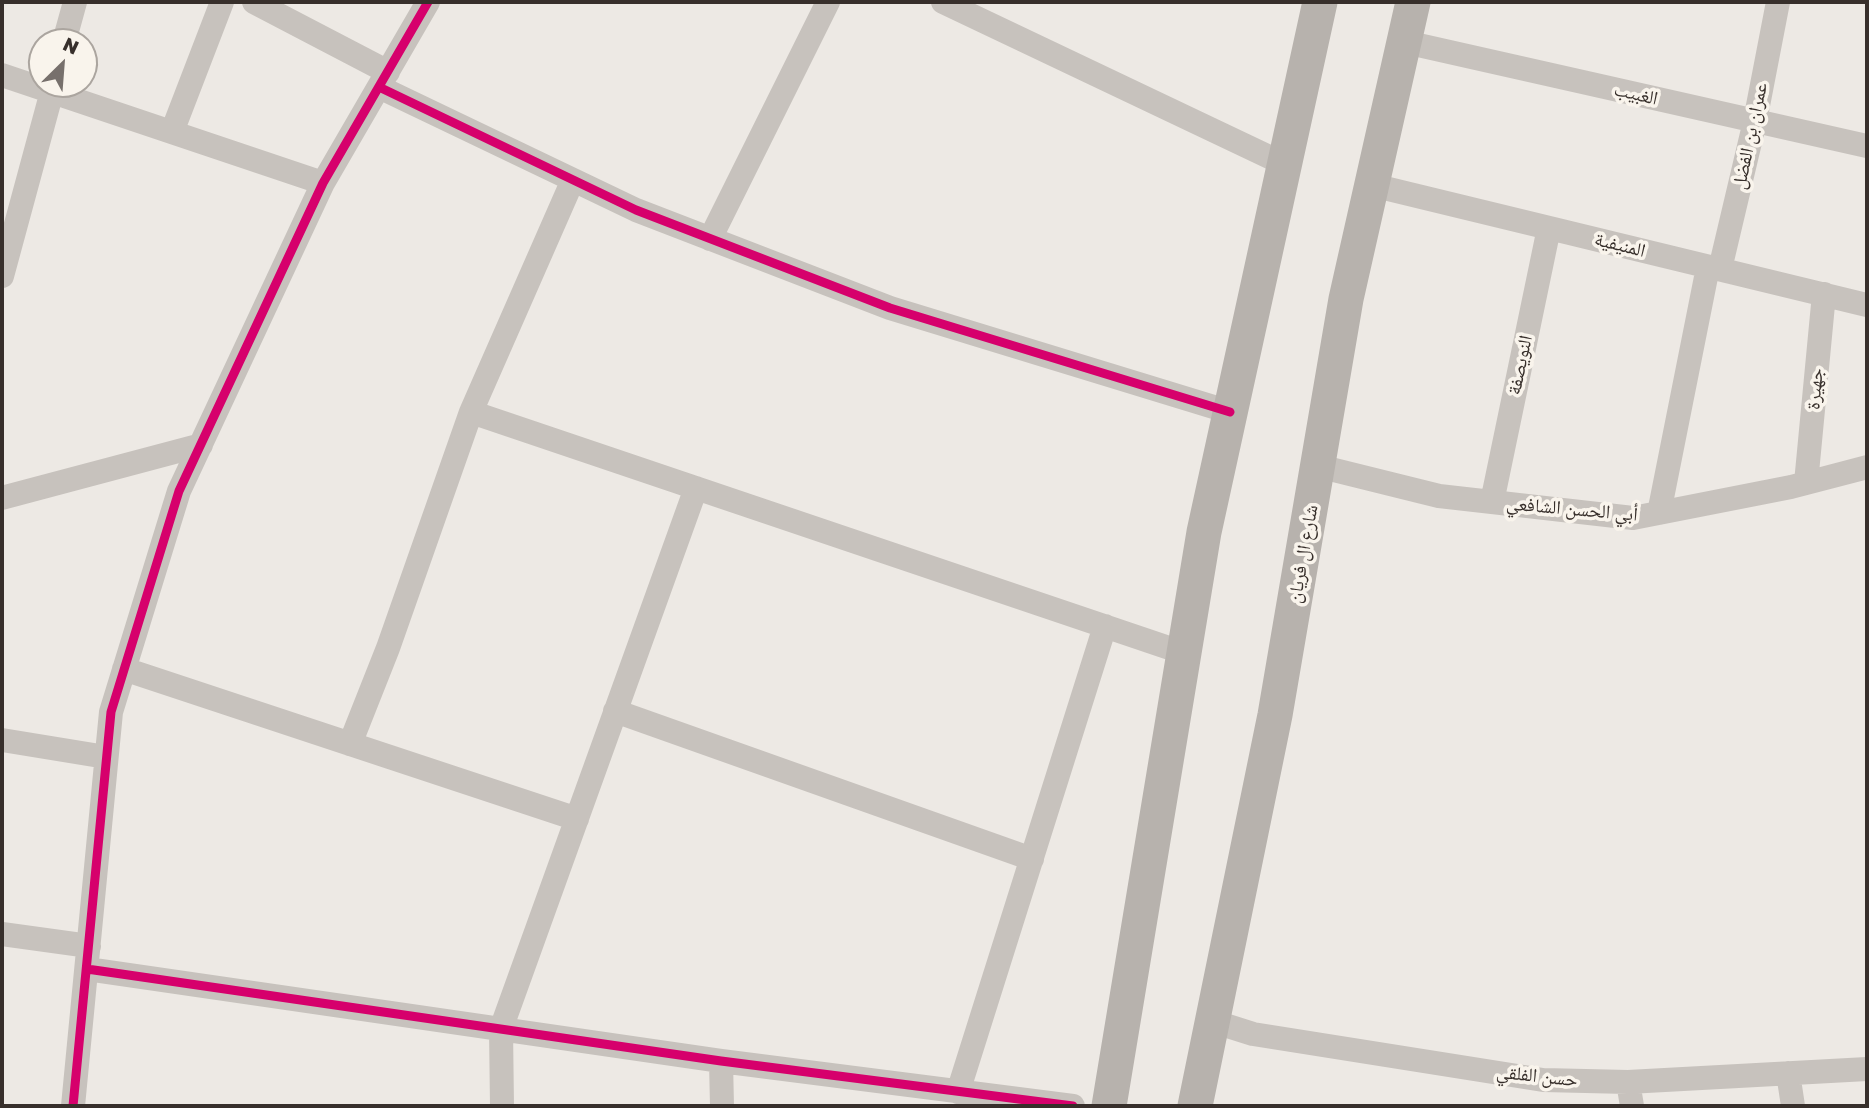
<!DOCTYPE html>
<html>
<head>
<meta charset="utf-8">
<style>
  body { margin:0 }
  #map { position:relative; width:1869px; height:1108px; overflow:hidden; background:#ede9e4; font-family:"Golos Text",sans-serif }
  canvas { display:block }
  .frame { position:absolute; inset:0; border:4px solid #372f2b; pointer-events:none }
  .north { position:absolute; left:28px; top:28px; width:70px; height:70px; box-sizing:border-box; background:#f9f4ec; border:2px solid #aba59f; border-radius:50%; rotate:25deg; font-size:19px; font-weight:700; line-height:28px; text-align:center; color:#372f2b }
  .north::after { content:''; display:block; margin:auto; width:24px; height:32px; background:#77706c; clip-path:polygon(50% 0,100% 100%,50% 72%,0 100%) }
</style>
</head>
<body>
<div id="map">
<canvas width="1869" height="1108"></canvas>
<div class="frame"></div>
<div class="north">N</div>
</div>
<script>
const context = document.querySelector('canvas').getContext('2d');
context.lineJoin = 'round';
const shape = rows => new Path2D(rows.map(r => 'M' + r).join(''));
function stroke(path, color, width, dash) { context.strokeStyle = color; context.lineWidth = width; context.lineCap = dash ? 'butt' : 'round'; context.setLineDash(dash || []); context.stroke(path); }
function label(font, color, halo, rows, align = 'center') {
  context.font = font + ' "Golos Text","Noto Naskh Arabic",sans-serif'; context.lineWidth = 7; context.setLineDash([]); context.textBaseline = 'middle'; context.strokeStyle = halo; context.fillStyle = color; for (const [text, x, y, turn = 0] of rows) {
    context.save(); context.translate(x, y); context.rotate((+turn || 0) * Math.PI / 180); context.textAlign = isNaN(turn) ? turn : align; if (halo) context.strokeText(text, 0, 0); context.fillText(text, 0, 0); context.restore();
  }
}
const street = shape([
  [254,2,388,72],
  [943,2,1284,164],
  [64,42,75,2],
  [1405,42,1867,146],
  [2,75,323,183],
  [379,87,636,210,890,308,1230,412],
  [172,132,222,2],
  [1372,185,1867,305],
  [710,239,828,2],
  [1720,269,1755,121,1778,2],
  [2,276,54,84],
  [471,412,1184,653],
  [1318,466,1439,496,1633,518,1791,487,1867,467],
  [1806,483,1824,294],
  [2,498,201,445],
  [1492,502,1549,228],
  [1659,513,1708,267],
  [124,669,577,819],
  [615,711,1032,859],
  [2,740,106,757],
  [350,744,388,648,471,412,572,182],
  [2,934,89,946],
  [87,969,721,1061,1073,1106],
  [1212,1021,1253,1034,1543,1080,1628,1082,1867,1069],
  [721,1061,722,1106],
  [1788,1073,1793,1106],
  [1628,1082,1632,1106],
  [958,1092,1105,626],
  [73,1106,111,712,179,491,323,183,428,2],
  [502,1106,501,1029,696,488]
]);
const secondary = shape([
  [1109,1106,1204,532,1320,2],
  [1195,1106,1275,715,1346,299,1413,2]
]);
const cycleway = shape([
  [379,87,636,210,890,308,1230,412],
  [87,969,721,1061,1073,1106],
  [73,1106,111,712,179,491,323,183,428,2]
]);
const streetNames = [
  ["الغبيب",1636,94,13],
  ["عمران بن الفضل",1750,136,-78],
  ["المنيفية",1620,245,14],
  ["النويصفة",1520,365,-78],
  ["جهيرة",1815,389,-85],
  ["أبي الحسن الشافعي",1572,509,5],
  ["شارع ال فريان",1303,554,-80],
  ["حسن الفلقي",1537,1076,6]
];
stroke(street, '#c7c2bd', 24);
stroke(secondary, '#b7b2ad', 35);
stroke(cycleway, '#d6006c', 9);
label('19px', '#372f2b', '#f9f4ec', streetNames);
</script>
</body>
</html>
